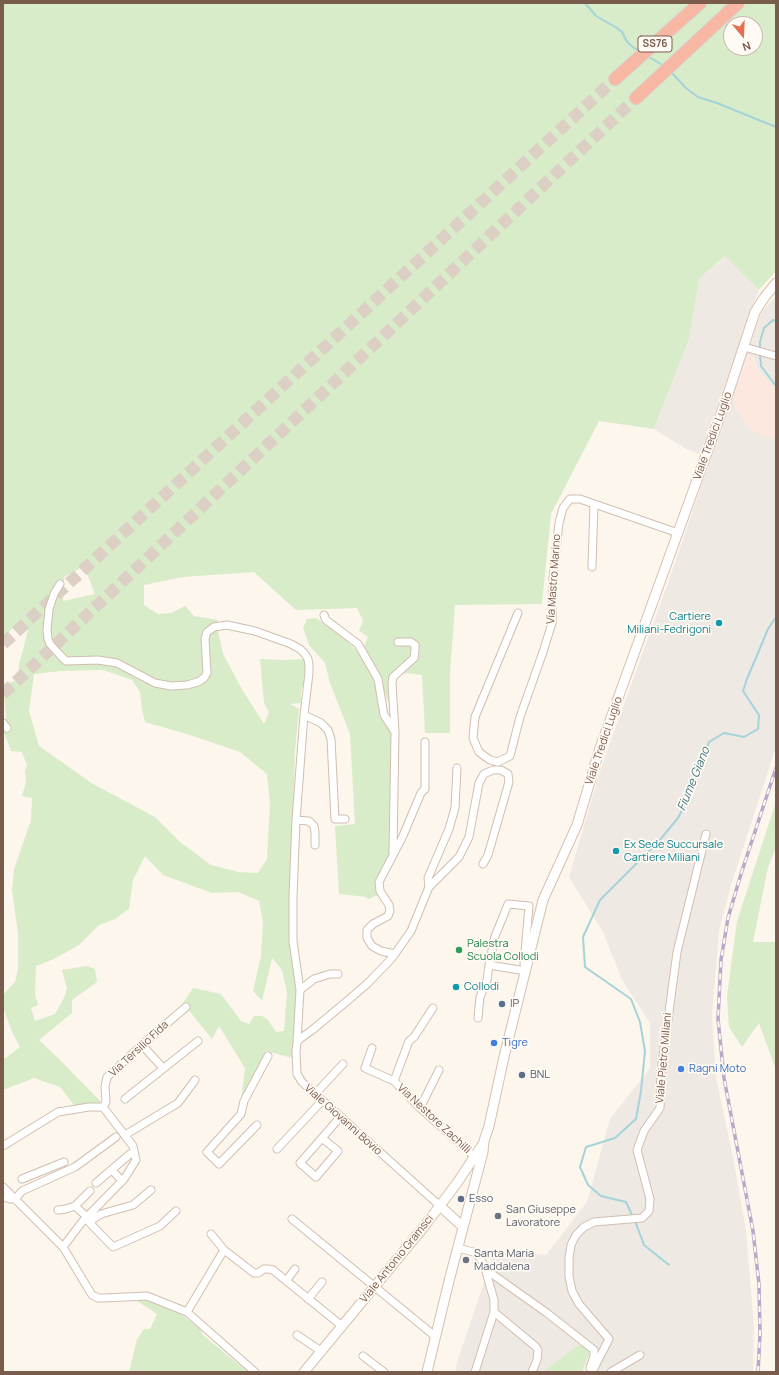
<!DOCTYPE html>
<html>
<head>
<meta charset="utf-8">
<style>
  body { margin:0 }
  #map { position:relative; width:779px; height:1375px; overflow:hidden; background:#fdf6ec; font-family:Manrope,sans-serif }
  canvas { display:block }
  .frame { position:absolute; inset:0; border:4px solid #7a5c4d; pointer-events:none }
  .north { position:absolute; left:723px; top:16px; width:40px; height:40px; box-sizing:border-box; background:#fffaf3; border:1px solid #cabbb1; border-radius:50%; rotate:161deg; font-size:11px; font-weight:700; line-height:16px; text-align:center; color:#7a5c4d }
  .north::after { content:''; display:block; margin:auto; width:14px; height:18px; background:#e76f51; clip-path:polygon(50% 0,100% 100%,50% 72%,0 100%) }
</style>
</head>
<body>
<div id="map">
<canvas width="779" height="1375"></canvas>
<div class="frame"></div>
<div class="north">N</div>
</div>
<script>
const context = document.querySelector('canvas').getContext('2d');
context.lineJoin = 'round';
function paint(path, color) { context.fillStyle = color; context.fill(path, 'evenodd'); }
const shape = rows => new Path2D(rows.map(r => 'M' + r).join(''));
function stroke(path, color, width, dash) { context.strokeStyle = color; context.lineWidth = width; context.lineCap = dash ? 'butt' : 'round'; context.setLineDash(dash || []); context.stroke(path); }
function label(font, color, halo, rows, align = 'center') {
  context.font = font + ' Manrope,sans-serif'; context.lineWidth = 3.5; context.setLineDash([]); context.textBaseline = 'middle'; context.strokeStyle = halo; context.fillStyle = color; for (const [text, x, y, turn = 0] of rows) {
    context.save(); context.translate(x, y); context.rotate((+turn || 0) * Math.PI / 180); context.textAlign = isNaN(turn) ? turn : align; if (halo) context.strokeText(text, 0, 0); context.fillText(text, 0, 0); context.restore();
  }
}
const commercial = shape([
  [746,356,752,357,758,370,776,390,776,439,767,437,751,430,736,409,732,396]
]);
const industrial = shape([
  [726,256,759,290,700,454,686,449,654,429,689,339,699,279],
  [776,296,776,390,758,370,753,357,746,356,761,313],
  [732,396,736,409,751,430,767,437,776,439,776,747,731,885,719,931,712,1015,716,1078,733,1157,746,1231,754,1327,753,1372,598,1372,586,1345,577,1346,543,1372,455,1372,458,1359,495,1250,546,1255,587,1202,610,1119,650,1068,650,1023,622,980,603,932,569,877,601,768,668,583]
]);
const green = shape([
  [3,3,776,3,776,271,759,290,725,256,699,279,689,339,654,429,599,421,551,514,542,604,455,605,450,673,450,733,425,733,422,675,407,673,391,676,390,707,379,676,364,647,368,637,359,631,363,621,357,608,296,610,254,572,183,577,144,585,144,605,158,614,171,613,185,606,194,616,218,620,218,631,223,654,243,691,264,724,269,712,264,703,260,659,283,660,305,659,312,668,306,679,301,691,301,703,290,704,299,709,295,751,291,881,297,987,292,1058,266,1051,240,1110,245,1068,219,1026,212,1039,183,1003,193,988,221,994,241,1021,249,1024,254,1016,262,1016,268,1020,276,1032,284,1031,287,992,282,970,272,958,262,1001,253,991,261,956,263,921,259,901,238,892,212,893,163,875,145,856,133,880,129,909,115,919,99,925,79,945,54,959,36,966,35,995,38,1005,31,1008,35,1021,55,1014,63,1000,67,989,62,970,87,966,95,969,97,982,72,1000,72,1013,39,1040,59,1059,102,1103,74,1105,60,1087,34,1078,3,1090,3,1060,20,1047,12,1032,4,1010,3,1009,3,995,15,982,18,969,18,933,12,890,14,869,31,820,32,798,22,796,26,782,25,771,27,766,22,752,11,751,3,730,6,718,3,684,16,681,18,679,19,665,28,630,14,627,3,637],
  [731,24,755,24,755,48,731,48],
  [84,566,95,594,63,601,64,577],
  [103,670,132,680,140,692,142,710,145,722,190,735,240,752,267,774,270,804,267,859,258,873,238,872,211,865,180,842,155,817,93,784,39,746,29,711,34,674,61,671],
  [316,618,344,638,361,655,377,688,388,716,392,736,393,849,375,881,378,895,368,899,366,897,339,894,335,826,355,824,350,734,330,683,325,663,309,645,303,628,307,619],
  [776,802,776,847,768,867,753,942,776,942,776,1070,759,1023,742,1047,729,1027,727,996,737,921],
  [134,1299,149,1300,182,1315,200,1329,203,1335,248,1372,129,1372,137,1339,144,1329,150,1329,157,1314],
  [586,1345,590,1353,582,1372,543,1372,577,1346]
]);
const stream = shape([
  [585,3,596,16,617,28,622,32,627,42,634,48,640,51],
  [647,56,664,66],
  [670,71,686,88,698,97,717,103,776,127],
  [760,349,760,342,764,328,773,320,776,321],
  [760,354,761,366,776,386],
  [633,1217,626,1202,601,1196,588,1185,580,1167,586,1147,615,1138,636,1119,641,1091,645,1051,640,1022,631,999,585,967,583,937,600,900,659,841,678,818,688,798,709,742,724,733,744,737,758,729,759,715,743,691,747,679,768,629,776,617],
  [635,1221,644,1245,669,1265]
]);
const highwayTunnel = shape([
  [3,644,615,79],
  [3,694,636,98]
]);
const street = shape([
  [744,347,776,356],
  [592,567,594,504],
  [60,584,54,594,49,609,47,630,48,639,50,644,60,655,66,661,98,660,117,663,155,683,171,686,187,685,198,682,204,678,207,673,205,639,207,632,214,627,227,625,255,631,291,644,300,649,305,654,308,659,309,665,309,673,304,715,296,820,293,896,293,941,300,990,297,1042],
  [324,615,326,620,358,644,378,679,384,715,395,732],
  [304,715,321,723,328,730,331,739,335,819,345,819],
  [3,723,7,728],
  [498,762,510,756,520,717,543,652,552,623,553,578,559,523,563,508,570,499,580,499,678,533],
  [498,762,490,760,479,752,473,738,475,717,518,613],
  [296,820,309,821,314,826,315,832,315,845],
  [393,852,395,733,392,683,393,677,414,658,415,650,415,645,411,642,398,642],
  [429,887,428,878,449,829,455,808,457,768],
  [395,954,381,951,372,946,367,938,367,930,373,924,388,916,390,911,389,905,380,891,379,882,402,838,421,793,425,789,425,742],
  [489,965,495,936,503,917,508,904,529,906,524,964],
  [300,990,314,979,330,974,338,974],
  [478,1018,480,997,487,980,489,965,526,971],
  [142,1045,163,1068],
  [372,1048,365,1068,394,1081,420,1108,475,1157],
  [394,1081,409,1041,414,1037,433,1008],
  [315,1094,343,1064],
  [125,1099,198,1041],
  [103,1107,106,1102,105,1087,107,1077,142,1045,186,1007],
  [420,1108,439,1070],
  [257,1125,219,1164,207,1152,241,1114,244,1101,268,1056],
  [125,1135,178,1103,195,1080],
  [322,1138,338,1151,316,1177,300,1163,322,1138,335,1123,340,1117],
  [3,1146,58,1112,89,1107,103,1107],
  [277,1149,322,1101],
  [112,1170,122,1181],
  [22,1179,64,1162],
  [96,1183,130,1154],
  [3,1187,63,1247,92,1295,98,1298,104,1298,147,1296,187,1312,255,1372],
  [3,1197,10,1199,15,1199,22,1191,75,1167,116,1137],
  [440,1206,302,1082,297,1074,296,1052,297,1042,301,1038,311,1031,346,1002,368,983,392,958,411,931,429,887,459,857,469,837,479,783,484,774,493,770,501,770,508,774,509,782,488,855,483,864],
  [58,1210,66,1209,75,1206],
  [87,1217,75,1206,90,1191],
  [86,1219,113,1247,160,1226,176,1211],
  [292,1219,436,1337],
  [89,1222,101,1214,133,1205,151,1190],
  [211,1234,224,1250,254,1273,258,1273,264,1269,268,1269,273,1270,342,1326],
  [63,1247,82,1222,124,1179,136,1160,133,1146,103,1107],
  [458,1248,477,1253,484,1265,494,1300,494,1312,475,1372],
  [485,1269,547,1313,594,1350,594,1356,590,1368],
  [286,1281,295,1269],
  [308,1299,322,1282],
  [187,1312,224,1250],
  [494,1312,535,1346,538,1350,537,1360,532,1372],
  [297,1335,321,1351],
  [363,1356,384,1372],
  [592,1372,609,1339,579,1304,572,1291,569,1276,569,1258,571,1245,576,1235,584,1227,594,1222,642,1218,649,1211,650,1199,637,1150,644,1131,660,1108,661,1072,677,952,706,834],
  [611,1372,640,1355]
]);
const secondary = shape([
  [440,1206,463,1227],
  [304,1372,423,1228,457,1183,483,1144],
  [427,1372,449,1281,483,1152,484,1141,489,1126,504,1057,543,900,577,825,600,748,727,397,755,312,764,298,776,283]
]);
const highway = shape([
  [615,79,700,3],
  [636,98,738,3]
]);
const rail = shape([
  [758,1372,760,1335,759,1284,753,1231,724,1078,718,1019,721,960,728,918,741,874,776,768]
]);
const markers = [
  [719,623,4,"#0f9aa8"],
  [616,851,4,"#0f9aa8"],
  [459,950,4,"#2e9e5b"],
  [456,987,4,"#0f9aa8"],
  [502,1004,4,"#5c6f8a"],
  [494,1043,4,"#3f7fe0"],
  [681,1069,4,"#3f7fe0"],
  [522,1075,4,"#5c6f8a"],
  [461,1199,4,"#5c6f8a"],
  [498,1216,4,"#6b7280"],
  [466,1260,4,"#6b7280"]
];
const shields = [
  [655,44,34]
];
const shieldNames = [
  ["SS76",655,44]
];
const streetNames = [
  ["Viale Tredici Luglio",713,436,-70],
  ["Via Mastro Marino",554,579,-86],
  ["Viale Tredici Luglio",604,741,-71],
  ["Via Tersilio Fida",139,1049,-43],
  ["Viale Pietro Miliani",664,1058,-85],
  ["Via Nestore Zachilli",434,1119,43],
  ["Viale Giovanni Bovio",343,1120,42],
  ["Viale Antonio Gramsci",397,1259,-51]
];
const cultureNames = [
  ["Cartiere",711,617,"right"],
  ["Miliani-Fedrigoni",711,630,"right"],
  ["Ex Sede Succursale",624,845],
  ["Cartiere Miliani",624,858],
  ["Collodi",464,987]
];
const leisureNames = [
  ["Palestra",467,944],
  ["Scuola Collodi",467,957]
];
const serviceNames = [
  ["IP",510,1004],
  ["BNL",530,1075],
  ["Esso",469,1199]
];
const shopNames = [
  ["Tigre",502,1043],
  ["Ragni Moto",689,1069]
];
const worshipNames = [
  ["San Giuseppe",506,1210],
  ["Lavoratore",506,1223],
  ["Santa Maria",474,1254],
  ["Maddalena",474,1267]
];
const waterNames = [
  ["Fiume Giano",694,779,-68]
];
paint(commercial, '#fde8e0');
paint(industrial, '#efe9e4');
paint(green, '#d8ecc9');
stroke(stream, '#a5d3da', 2);
stroke(highwayTunnel, '#dcd0c4', 12, [12, 6]);
stroke(street, '#d1beb0', 9);
stroke(secondary, '#d6c0b0', 11);
stroke(highway, '#dad1cd', 14);
stroke(street, '#fff', 7);
stroke(secondary, '#fff', 9);
stroke(highway, '#f7b7a3', 12);
stroke(rail, '#b9a8c9', 3.5);
stroke(rail, '#fffaf3', 2, [6]);
for (const [x, y, r, color] of markers) { const dot = new Path2D(); dot.arc(x, y, r, 0, 2 * Math.PI); context.fillStyle = color; context.fill(dot); stroke(dot, '#fffaf3', 1.5); }
for (const [x, y, w] of shields) { const box = new Path2D(); box.roundRect(x - w / 2, y - 8, w, 16, 3); context.fillStyle = '#fffaf3'; context.fill(box); stroke(box, '#7a5c4d', 1); }
label('bold 10px', '#7a5c4d', null, shieldNames);
label('11px', '#7a5c4d', '#fffaf3', streetNames);
label('11px', '#0d838f', '#fffaf3', cultureNames, 'left');
label('11px', '#27864d', '#fffaf3', leisureNames, 'left');
label('11px', '#4e5e75', '#fffaf3', serviceNames, 'left');
label('11px', '#366cbe', '#fffaf3', shopNames, 'left');
label('11px', '#5b616d', '#fffaf3', worshipNames, 'left');
label('italic 12px', '#437c86', '#fffaf3', waterNames);
</script>
</body>
</html>
